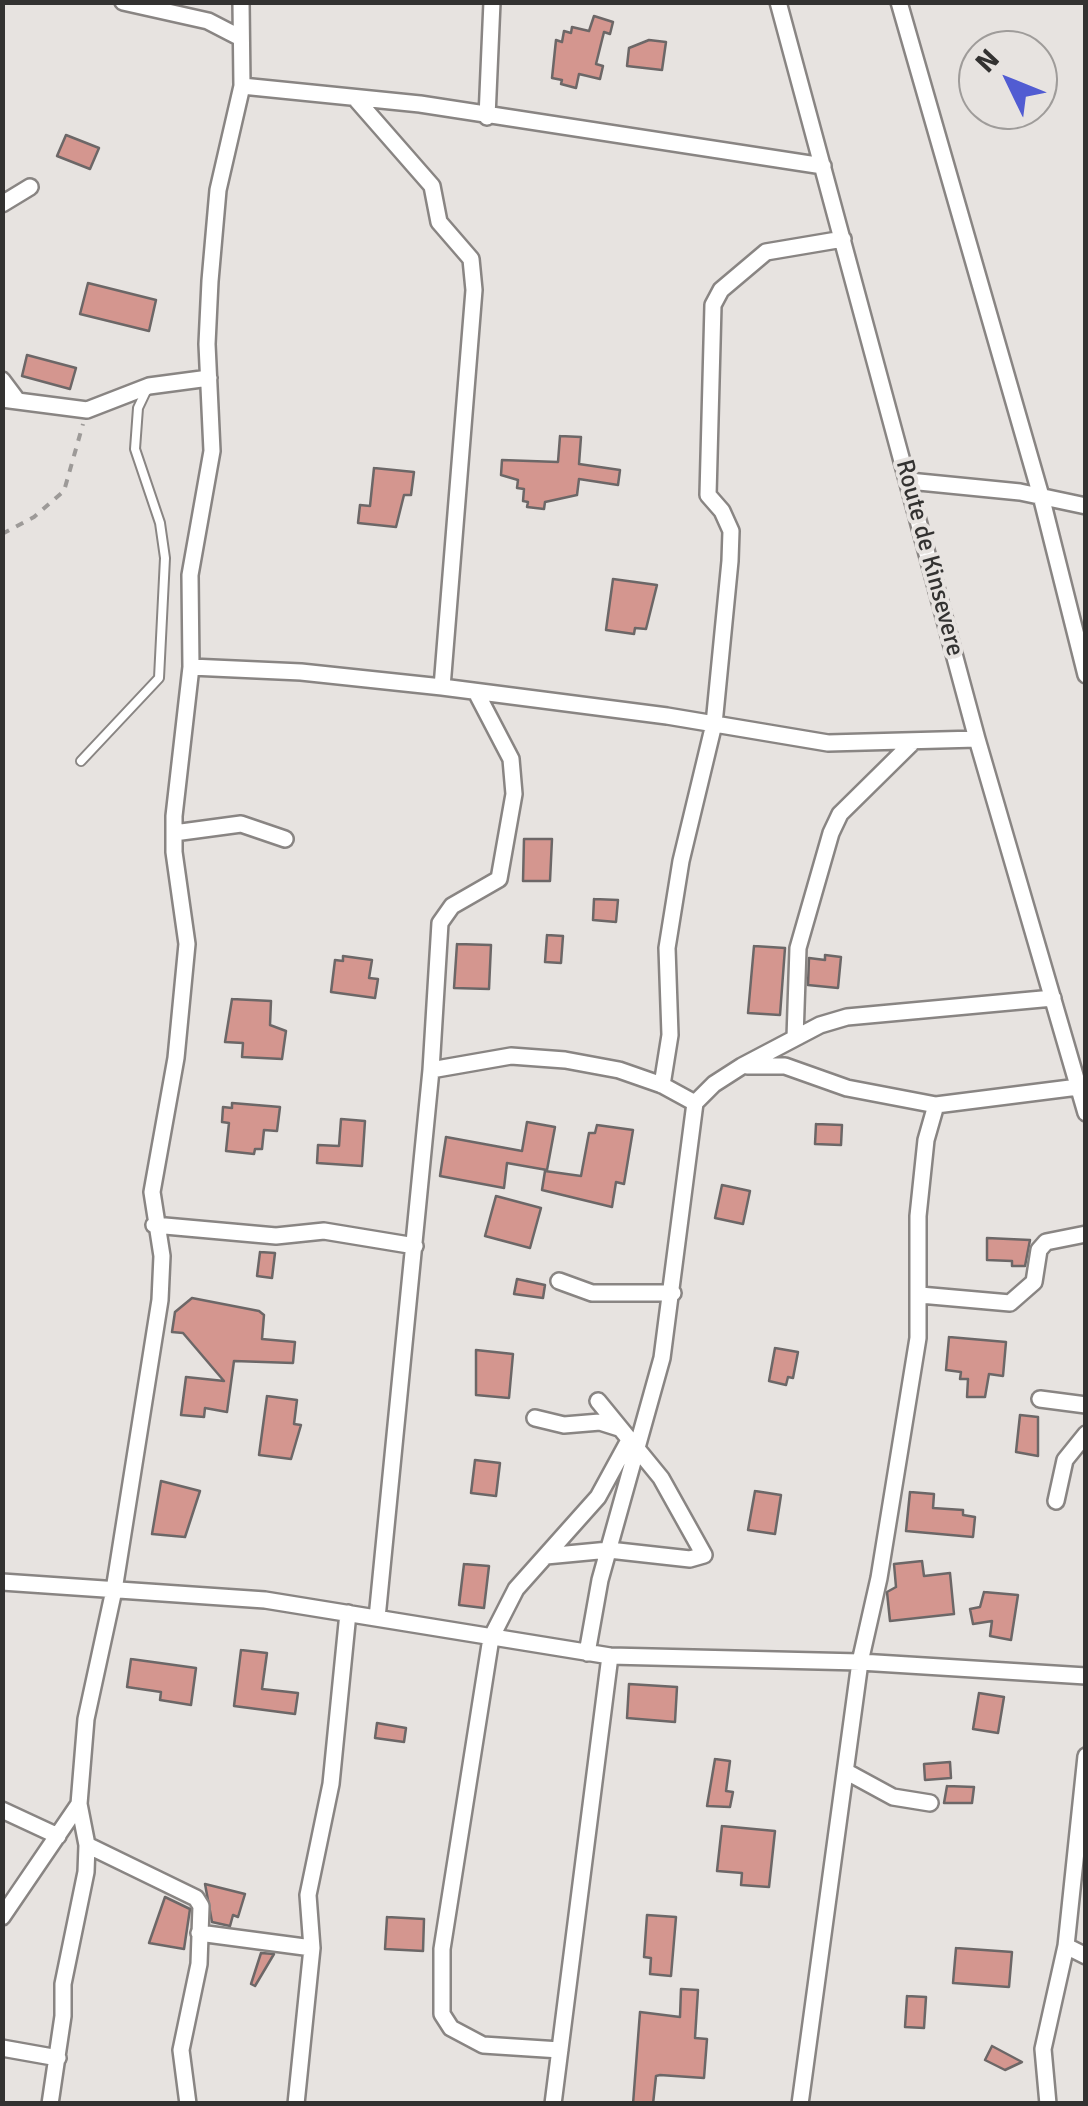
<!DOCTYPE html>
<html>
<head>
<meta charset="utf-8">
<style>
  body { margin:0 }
  #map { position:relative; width:1088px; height:2106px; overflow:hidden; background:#e7e3e0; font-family:Signika,sans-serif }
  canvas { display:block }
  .frame { position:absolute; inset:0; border:5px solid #333231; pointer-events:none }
  .north { position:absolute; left:958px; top:30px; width:100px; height:100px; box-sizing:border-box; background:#e7e3e0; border:2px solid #9f9c9a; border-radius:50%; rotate:313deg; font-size:28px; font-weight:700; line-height:40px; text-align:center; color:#333231 }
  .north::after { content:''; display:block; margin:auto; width:35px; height:45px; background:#515cd2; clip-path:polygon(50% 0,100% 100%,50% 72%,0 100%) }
</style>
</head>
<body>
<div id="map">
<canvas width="1088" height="2106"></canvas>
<div class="frame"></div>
<div class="north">N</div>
</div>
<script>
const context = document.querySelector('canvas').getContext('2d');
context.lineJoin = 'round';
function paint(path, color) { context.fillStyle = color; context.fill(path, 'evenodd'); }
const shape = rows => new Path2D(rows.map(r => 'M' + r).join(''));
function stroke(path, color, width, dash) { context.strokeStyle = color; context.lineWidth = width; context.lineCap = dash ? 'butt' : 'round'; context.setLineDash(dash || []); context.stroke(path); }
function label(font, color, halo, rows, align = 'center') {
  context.font = font + ' Signika,sans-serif'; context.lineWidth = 8; context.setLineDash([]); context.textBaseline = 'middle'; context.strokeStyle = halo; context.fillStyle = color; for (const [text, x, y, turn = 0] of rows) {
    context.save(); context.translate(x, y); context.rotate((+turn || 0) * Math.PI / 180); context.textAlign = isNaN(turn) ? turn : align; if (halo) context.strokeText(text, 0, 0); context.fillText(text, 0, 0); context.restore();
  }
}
const building = shape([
  [594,16,613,22,610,34,604,32,596,64,603,66,600,79,579,74,576,88,561,84,562,80,552,78,556,40,562,42,564,31,571,33,572,27,589,31,594,16],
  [649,40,666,42,662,70,627,66,629,48,649,40],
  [66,135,99,148,90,169,57,156,66,135],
  [88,283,156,300,149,331,80,314,88,283],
  [27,355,76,368,70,389,22,376,27,355],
  [560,436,581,437,579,464,620,470,618,485,579,479,577,495,545,502,544,509,527,507,528,502,523,501,524,489,517,488,518,480,501,475,502,460,558,462,560,436],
  [374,468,414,472,411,495,404,495,396,527,358,523,360,505,370,506,374,468],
  [613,579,657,585,646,629,635,628,634,634,606,630,613,579],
  [524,839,552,839,550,881,523,881,524,839],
  [594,899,618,900,616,922,593,920,594,899],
  [547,935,563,936,561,963,545,962,547,935],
  [457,944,491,945,489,989,454,988,457,944],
  [754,946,785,948,780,1015,748,1013,754,946],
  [825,955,841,957,838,988,808,985,809,958,825,960,825,955],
  [343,956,372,960,369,978,378,979,375,998,331,992,335,960,343,961,343,956],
  [232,999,271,1001,270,1025,286,1031,282,1059,242,1057,243,1043,225,1042,232,999],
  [232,1103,280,1107,277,1131,264,1130,262,1149,255,1149,254,1154,226,1151,229,1123,222,1122,223,1107,232,1108,232,1103],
  [341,1119,365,1121,362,1166,317,1163,318,1145,339,1146,341,1119],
  [527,1122,555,1127,547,1170,507,1163,504,1188,440,1176,446,1137,522,1151,527,1122],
  [816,1124,842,1125,841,1145,815,1144,816,1124],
  [597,1125,633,1130,624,1184,616,1182,612,1207,542,1190,545,1171,581,1176,589,1133,595,1133,597,1125],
  [722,1185,750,1191,743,1224,715,1218,722,1185],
  [496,1196,541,1208,530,1248,485,1236,496,1196],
  [987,1238,1030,1240,1025,1266,1012,1266,1012,1261,987,1260,987,1238],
  [260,1252,275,1253,272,1278,257,1276,260,1252],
  [517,1279,545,1285,543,1298,514,1294,517,1279],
  [192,1298,259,1311,264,1315,262,1339,295,1342,293,1363,234,1361,227,1412,205,1408,204,1417,181,1415,186,1377,224,1381,183,1333,172,1332,175,1312,192,1298],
  [949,1337,1006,1342,1003,1376,989,1374,985,1397,967,1397,968,1379,960,1379,961,1372,946,1370,949,1337],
  [775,1348,798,1352,793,1378,788,1377,786,1385,769,1381,775,1348],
  [476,1350,513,1354,509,1398,476,1395,476,1350],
  [267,1396,297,1400,294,1424,301,1425,291,1459,259,1455,267,1396],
  [1020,1415,1038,1417,1038,1456,1016,1452,1020,1415],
  [475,1460,500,1463,496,1496,471,1493,475,1460],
  [161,1481,200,1491,185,1537,152,1534,161,1481],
  [755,1491,781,1495,775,1534,748,1530,755,1491],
  [910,1492,934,1494,933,1508,963,1510,963,1515,975,1517,973,1537,906,1531,910,1492],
  [922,1561,924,1576,950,1573,954,1614,890,1621,887,1592,896,1587,894,1564,922,1561],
  [464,1564,489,1566,484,1608,459,1605,464,1564],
  [984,1592,1018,1595,1011,1640,990,1636,992,1621,973,1624,970,1609,980,1607,984,1592],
  [241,1650,267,1653,262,1689,298,1693,295,1714,234,1706,241,1650],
  [131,1659,196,1668,191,1705,160,1700,161,1692,127,1687,131,1659],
  [629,1684,677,1687,675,1722,627,1718,629,1684],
  [979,1693,1004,1697,998,1733,973,1729,979,1693],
  [377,1723,406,1728,404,1742,375,1738,377,1723],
  [715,1759,730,1761,726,1791,733,1792,730,1807,707,1806,715,1759],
  [950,1762,951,1778,925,1780,924,1764,950,1762],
  [947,1786,974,1787,972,1803,944,1803,947,1786],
  [722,1826,775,1831,769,1887,741,1885,742,1873,717,1871,722,1826],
  [205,1884,245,1894,238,1917,233,1915,230,1926,212,1922,205,1884],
  [165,1897,190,1909,184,1949,149,1943,165,1897],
  [647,1915,676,1917,671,1976,650,1974,651,1958,644,1957,647,1915],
  [387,1917,424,1919,423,1951,385,1949,387,1917],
  [956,1948,1012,1952,1009,1987,953,1983,956,1948],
  [261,1953,274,1954,255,1986,251,1984,261,1953],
  [681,1989,698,1990,695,2038,707,2039,704,2078,660,2075,656,2076,653,2104,633,2104,640,2012,680,2017,681,1989],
  [907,1996,926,1997,924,2028,905,2027,907,1996],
  [992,2046,1022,2062,1005,2070,985,2060,992,2046]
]);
const path = shape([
  [2,534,34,517,64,491,83,424]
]);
const lane = shape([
  [81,761,159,678,165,558,160,523,135,449,138,408,147,389]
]);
const street = shape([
  [123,2,208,21,239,37],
  [778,2,977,739,1086,1113],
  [899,2,1041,496,1086,675],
  [242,86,420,104,823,166],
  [355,98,432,186,439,222,471,259,474,290,442,687],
  [487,117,492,2],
  [2,204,30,187],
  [2,380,17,400],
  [2,399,87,410,149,386,209,378],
  [909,481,1020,492,1086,506],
  [191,667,301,672,442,687,667,716,828,743,977,739],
  [174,833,241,824,285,839],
  [795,1038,798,948,831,833,840,814,911,744],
  [747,1066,785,1066,847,1088,936,1105,1086,1086],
  [431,1070,511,1056,565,1060,619,1070,662,1085,695,1103],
  [662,1085,670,1035,667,948,681,861,714,724,730,561,731,531,722,511,708,495,713,305,721,290,766,252,843,239],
  [154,1225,276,1236,324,1231,415,1246],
  [559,1281,592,1293,673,1293],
  [920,1295,1010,1303,1034,1282,1039,1250,1046,1242,1086,1234],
  [1040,1399,1086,1405],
  [535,1418,564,1425,600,1422,619,1428],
  [1056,1501,1065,1460,1086,1434],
  [546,1556,609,1550,690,1559,704,1555,661,1478,598,1401],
  [2,1582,265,1600,610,1656,860,1662,1086,1676],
  [377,1618,431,1070,440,923,452,906,499,879,514,794,511,759,476,692],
  [587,1653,600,1580,662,1358,695,1103,714,1084,742,1066,820,1025,847,1017,1053,998],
  [847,1772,893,1797,930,1803],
  [2,1810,58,1836],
  [87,1845,196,1898,201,1906,199,1964,181,2050,188,2104],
  [2,1917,79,1804],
  [199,1933,312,1948,296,2104],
  [1066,1946,1086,1956],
  [312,1948,308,1895,331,1784,348,1613],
  [2,2048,58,2058],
  [560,2050,483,2045,451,2028,442,2014,442,1949,491,1638,516,1589,598,1497,628,1442],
  [50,2104,63,2016,63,1984,86,1872,87,1845,79,1804,86,1719,114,1590,160,1300,162,1256,152,1192,176,1058,187,944,174,852,174,816,191,667,190,575,212,451,207,344,210,281,218,190,242,86,241,2],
  [553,2104,610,1656],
  [800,2104,860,1662,879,1578,918,1338,918,1216,926,1140,936,1105],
  [1048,2104,1043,2049,1066,1946,1086,1756]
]);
const streetNames = [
  ["Route de Kinsevere",929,558,75]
];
paint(building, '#d4968f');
stroke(building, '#6c6767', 2.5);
stroke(lane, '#898583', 12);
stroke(street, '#898583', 20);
stroke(path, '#9d9a98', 4, [8, 8]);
stroke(lane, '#fff', 8);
stroke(street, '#fff', 15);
label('25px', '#333231', '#e7e3e0', streetNames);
</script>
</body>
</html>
